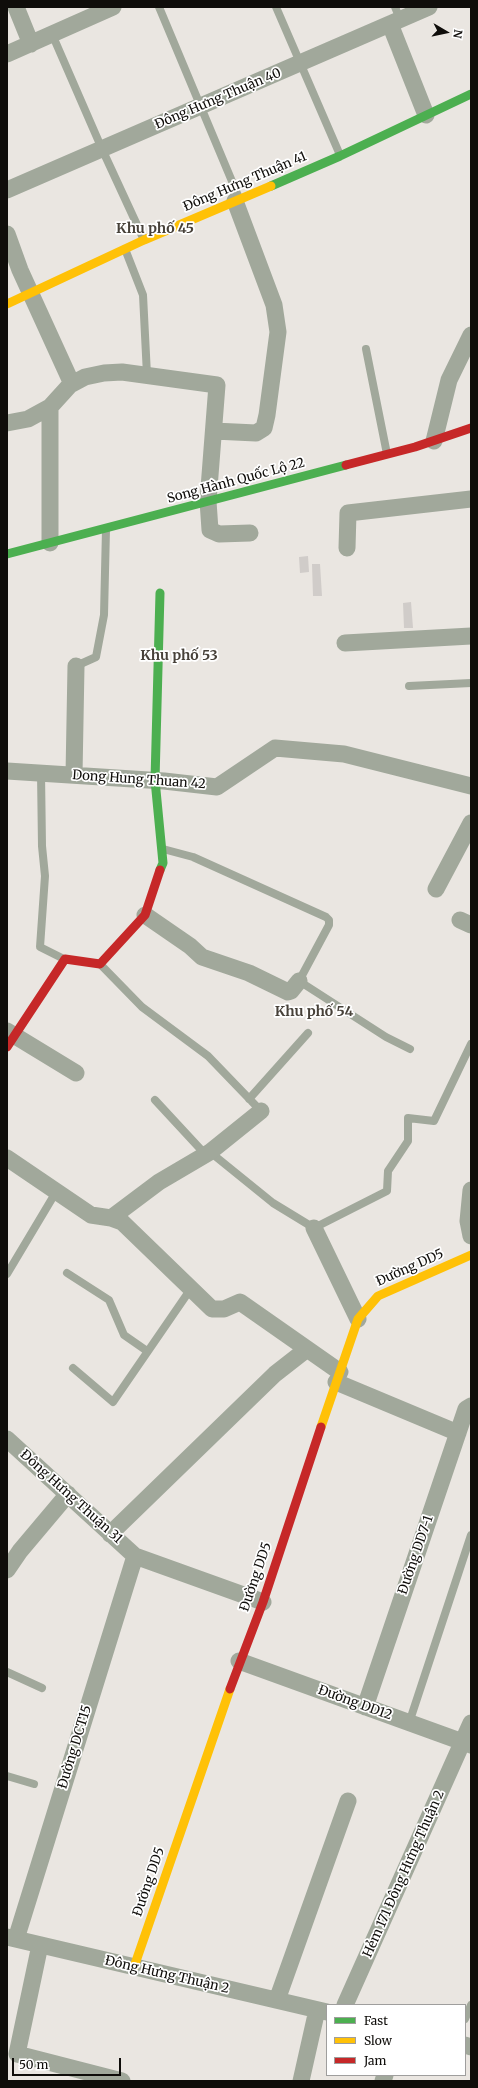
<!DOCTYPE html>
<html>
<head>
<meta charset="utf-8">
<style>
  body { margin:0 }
  #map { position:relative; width:478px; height:2088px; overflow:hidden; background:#eae6e1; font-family:Merriweather,serif }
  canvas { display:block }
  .frame { position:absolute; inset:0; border:8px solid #0f0d0a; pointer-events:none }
  .legend { position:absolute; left:326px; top:2004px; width:140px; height:72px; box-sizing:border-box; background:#fff; border:1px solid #9f9e9d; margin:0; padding:5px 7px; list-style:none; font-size:12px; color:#0f0d0a }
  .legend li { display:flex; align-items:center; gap:8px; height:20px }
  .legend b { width:20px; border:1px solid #9f9e9d }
  .north { position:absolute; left:426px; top:12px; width:40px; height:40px; -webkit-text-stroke:3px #fff; paint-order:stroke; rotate:99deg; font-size:11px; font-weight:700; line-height:16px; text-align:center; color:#0f0d0a }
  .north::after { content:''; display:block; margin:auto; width:14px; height:18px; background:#0f0d0a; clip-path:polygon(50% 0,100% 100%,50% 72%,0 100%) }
  .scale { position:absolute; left:12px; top:2058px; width:109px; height:18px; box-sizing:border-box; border:2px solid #0f0d0a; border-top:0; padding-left:5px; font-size:12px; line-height:14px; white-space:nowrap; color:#0f0d0a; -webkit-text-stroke:3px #fff; paint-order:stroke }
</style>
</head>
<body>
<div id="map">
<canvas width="478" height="2088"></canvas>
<div class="frame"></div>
<ul class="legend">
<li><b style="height:5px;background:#4caf50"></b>Fast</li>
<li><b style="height:5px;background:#ffc107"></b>Slow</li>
<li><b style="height:5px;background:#c62828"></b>Jam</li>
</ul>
<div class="north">N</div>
<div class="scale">50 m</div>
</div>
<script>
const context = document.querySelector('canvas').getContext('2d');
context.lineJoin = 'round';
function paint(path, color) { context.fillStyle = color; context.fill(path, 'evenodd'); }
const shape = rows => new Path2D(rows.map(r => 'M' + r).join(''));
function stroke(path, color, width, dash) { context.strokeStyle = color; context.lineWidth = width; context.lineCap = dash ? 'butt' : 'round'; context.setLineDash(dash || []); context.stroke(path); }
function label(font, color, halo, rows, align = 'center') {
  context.font = font + ' Merriweather,serif'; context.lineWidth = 3.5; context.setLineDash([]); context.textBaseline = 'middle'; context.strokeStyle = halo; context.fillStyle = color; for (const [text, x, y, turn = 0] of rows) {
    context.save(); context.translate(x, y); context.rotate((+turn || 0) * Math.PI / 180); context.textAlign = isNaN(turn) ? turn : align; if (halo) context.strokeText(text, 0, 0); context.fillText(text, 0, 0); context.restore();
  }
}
const building = shape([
  [308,556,309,572,300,573,299,557],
  [312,564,320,564,322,596,313,596],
  [411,602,413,628,404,628,403,603]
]);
const lane = shape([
  [159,7,239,198],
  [276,7,340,155],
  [395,7,400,19],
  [52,34,102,149,144,240],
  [125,249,143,295,147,375],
  [366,349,387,454],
  [76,666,96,657,104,615,106,529],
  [409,686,471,683],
  [41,773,42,846,45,876,40,947,64,959],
  [163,849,193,857,326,917,329,920,329,925,299,981,386,1037,410,1049],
  [100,964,142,1007,208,1056,261,1111],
  [249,1099,308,1033],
  [155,1100,205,1154],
  [210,1152,273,1203,314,1228,387,1191,388,1171,408,1141,408,1118,434,1121,471,1044],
  [67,1273,109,1300,124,1335,147,1351],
  [7,1274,56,1192],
  [73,1368,113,1402,190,1290],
  [7,1672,42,1688],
  [409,1723,471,1535],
  [7,1776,34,1784],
  [465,2019,471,2005]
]);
const street = shape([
  [16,7,31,44],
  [390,24,426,115],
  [7,54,113,7],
  [7,190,429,7],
  [7,234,20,270,72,384],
  [7,423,28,419,50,407,70,385,85,377,104,373,122,372,217,385,208,501,210,530,219,534,250,533],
  [214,431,256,433,264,428,267,415,278,332,274,305,235,201],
  [434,441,449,380,471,335],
  [50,543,50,407],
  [347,548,348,513,471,499],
  [345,643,471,636],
  [7,771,164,781,217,787,275,748,344,754,471,786],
  [74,775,76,666],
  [436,889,471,823],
  [145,915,190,946,202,957,249,973,288,992,291,991,299,981],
  [460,920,471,925],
  [7,1031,76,1073],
  [7,1158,91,1215,111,1218,122,1222,212,1309,224,1309,240,1302,340,1372],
  [471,1190,468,1221,471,1236],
  [111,1218,159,1182,210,1152,261,1111],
  [314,1228,358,1319],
  [336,1382,458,1433],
  [7,1439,135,1556,263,1602],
  [110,1534,275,1374,307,1349],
  [7,1570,20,1551,68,1494],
  [239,1661,471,1745],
  [365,1707,466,1409,471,1406],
  [7,1937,327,2012],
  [16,1939,135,1556],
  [40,1945,17,2054,122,2081],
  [277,2000,348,1801],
  [345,2005,471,1723],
  [465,2045,471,2047],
  [301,2081,317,2010],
  [383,2081,385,2075]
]);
const fast = shape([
  [271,186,340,156,471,94],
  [7,554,346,465],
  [160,593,155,780,163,863,160,870]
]);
const slow = shape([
  [7,304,144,240,271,186],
  [321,1427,358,1319,378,1296,471,1255],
  [134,1967,230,1689]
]);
const jam = shape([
  [346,465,415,447,471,428],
  [7,1047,65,959,100,964,145,915,160,870],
  [230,1689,263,1602,321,1427]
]);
const streetNames = [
  ["Đông Hưng Thuận 40",218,99,-23],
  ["Đông Hưng Thuận 41",245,182,-23],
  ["Song Hành Quốc Lộ 22",236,481,-15],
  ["Dong Hung Thuan 42",139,780,4],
  ["Đường DD5",410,1268,-24],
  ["Đông Hưng Thuận 31",71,1497,42],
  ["Đường DD7-1",416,1555,-71],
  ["Đường DD5",256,1577,-71],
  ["Đường DD12",355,1703,20],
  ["Đường DCT15",75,1747,-73],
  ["Hẻm 171 Đông Hưng Thuận 2",404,1874,-66],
  ["Đường DD5",149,1882,-71],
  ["Đông Hưng Thuận 2",167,1975,13]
];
const neighbourhoodNames = [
  ["Khu phố 45",155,229],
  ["Khu phố 53",179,656],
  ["Khu phố 54",314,1012]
];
paint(building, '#d0ccc9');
stroke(lane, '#a1a89b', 8);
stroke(street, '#a1a89b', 17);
stroke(fast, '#4caf50', 9);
stroke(slow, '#ffc107', 9);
stroke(jam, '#c62828', 9);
label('13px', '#0f0d0a', '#fff', streetNames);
label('bold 14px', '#474139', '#fff', neighbourhoodNames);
</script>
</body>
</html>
